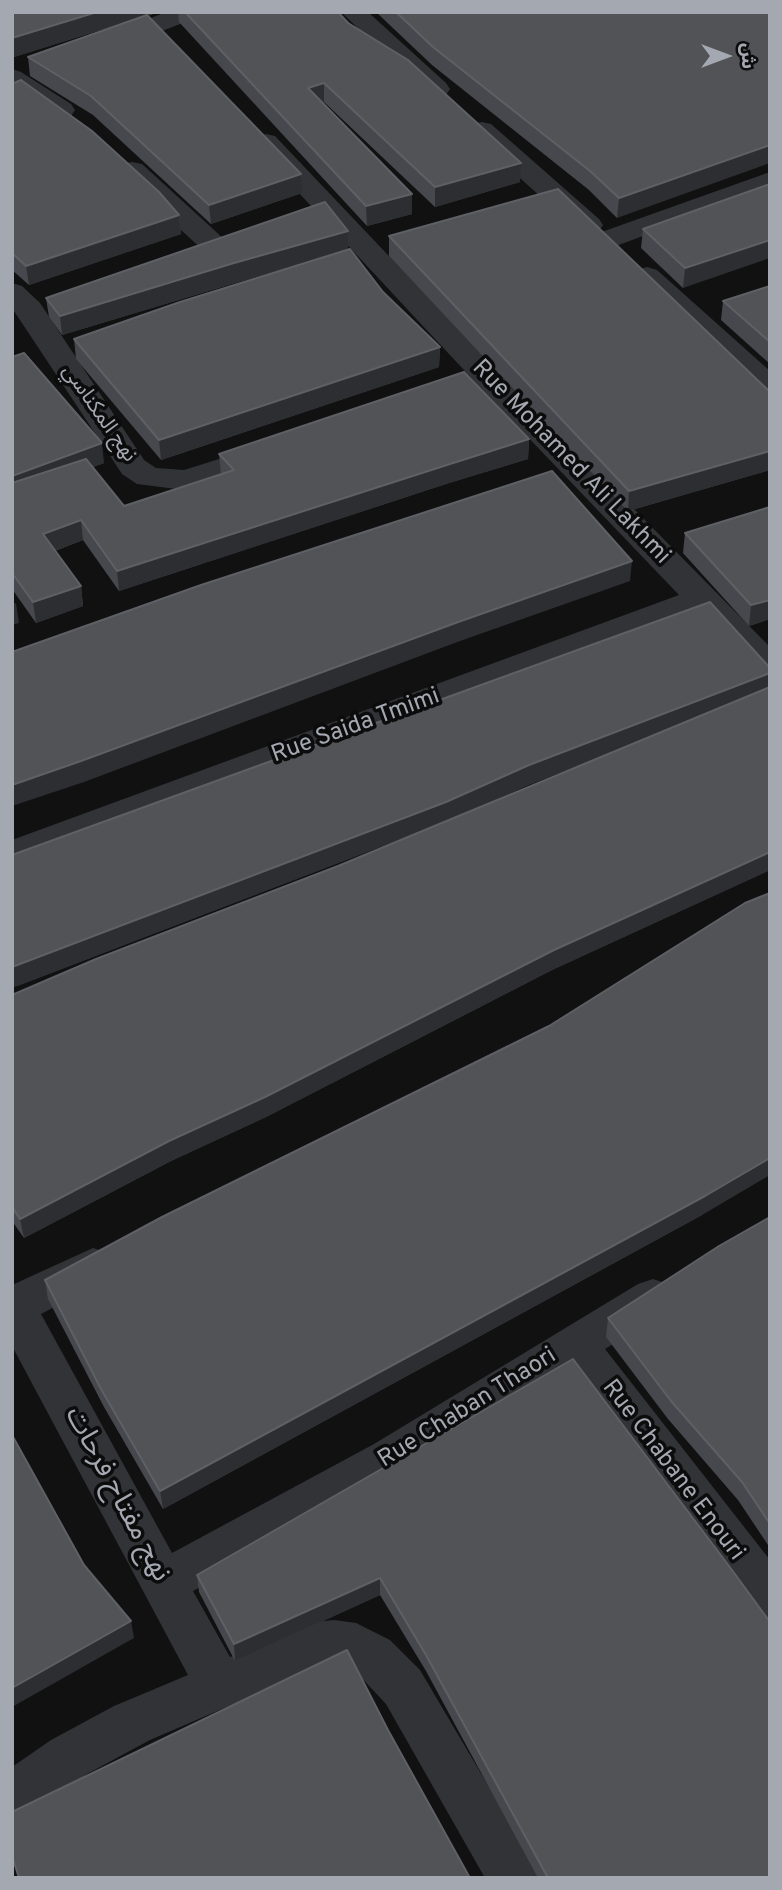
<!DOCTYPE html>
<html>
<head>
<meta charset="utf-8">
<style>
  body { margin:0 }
  #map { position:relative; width:782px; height:1890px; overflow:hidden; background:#111112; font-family:Overpass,"Noto Sans Arabic",sans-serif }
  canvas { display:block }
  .frame { position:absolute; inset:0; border:14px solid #a4a8b1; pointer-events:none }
  .north { position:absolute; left:691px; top:21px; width:70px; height:70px; -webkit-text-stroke:5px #0c0c0d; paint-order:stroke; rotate:90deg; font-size:19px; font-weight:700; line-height:28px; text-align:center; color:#a4a8b1 }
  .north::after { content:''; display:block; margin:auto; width:24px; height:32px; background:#a4a8b1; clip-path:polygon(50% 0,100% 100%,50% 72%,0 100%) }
</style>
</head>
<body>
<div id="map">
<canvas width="782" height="1890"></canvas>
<div class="frame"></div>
<div class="north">ش</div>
</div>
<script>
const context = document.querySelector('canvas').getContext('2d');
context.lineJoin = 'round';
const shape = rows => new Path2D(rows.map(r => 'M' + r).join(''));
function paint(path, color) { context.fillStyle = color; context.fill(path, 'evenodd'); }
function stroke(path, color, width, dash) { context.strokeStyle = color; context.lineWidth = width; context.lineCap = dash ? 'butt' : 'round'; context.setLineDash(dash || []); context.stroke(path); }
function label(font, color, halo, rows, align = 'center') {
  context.font = font + ' Overpass,"Noto Sans Arabic",sans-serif'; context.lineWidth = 7; context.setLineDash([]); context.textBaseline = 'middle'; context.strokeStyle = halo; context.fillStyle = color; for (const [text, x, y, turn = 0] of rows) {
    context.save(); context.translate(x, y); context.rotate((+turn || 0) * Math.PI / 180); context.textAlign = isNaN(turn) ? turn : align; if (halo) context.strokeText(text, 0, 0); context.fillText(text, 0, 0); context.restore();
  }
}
const minor = shape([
  [166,12,201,12,198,17,116,49,107,52,98,49,94,44,98,39,166,12],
  [341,12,368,12,446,83,450,89,446,95,437,97,428,95,341,12],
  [12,69,21,72,71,104,75,110,71,116,62,118,53,116,12,89,12,69],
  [482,122,491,124,599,219,603,225,599,231,589,233,579,231,473,136,469,130,473,124,482,122],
  [266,134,275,136,499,372,770,647,770,684,758,681,751,669,696,612,12,867,12,840,679,595,477,384,257,148,253,142,257,136,266,134],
  [132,162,142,164,225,240,229,246,225,252,215,255,205,252,122,176,118,170,122,164,132,162],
  [770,172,770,189,616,246,606,248,596,246,592,240,596,234,770,172],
  [647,267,657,270,770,371,770,396,759,393,637,282,633,276,637,270,647,267],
  [12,283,22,286,40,303,144,460,156,468,184,470,270,443,281,445,286,452,281,459,184,490,137,484,122,474,12,308,12,283],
  [93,1248,108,1253,115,1266,108,1279,41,1314,172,1553,374,1444,638,1284,653,1279,668,1284,675,1297,668,1310,605,1349,770,1560,770,1620,753,1614,570,1371,406,1472,193,1591,230,1657,315,1622,334,1620,356,1623,390,1640,420,1670,532,1860,540,1878,485,1878,386,1704,356,1672,348,1668,334,1666,317,1668,150,1740,87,1774,30,1815,12,1822,12,1767,51,1740,114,1706,188,1675,12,1346,12,1285,93,1248]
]);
const wall = shape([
  [12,12,158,12,148,16,302,193,211,224,93,115,30,76,28,57,126,22,14,57,12,56],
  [178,12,338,12,520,182,435,207,324,102,322,102,412,194,412,214,367,226,179,22],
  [376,12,770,12,617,218,589,190,432,65],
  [12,84,179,215,181,234,29,285,12,270],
  [770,184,683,288,641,248,643,229],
  [348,231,348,250,383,292,440,347,439,367,161,460,76,359,74,339,337,253,235,283,62,335,49,317,46,298],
  [389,236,770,392,770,470,628,511,389,256],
  [770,286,770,364,721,320,723,301],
  [12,357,104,463,93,467,124,506,221,475,219,454,529,439,528,459,449,483,119,591,83,540,55,551,81,586,83,606,36,623,12,589],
  [770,508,770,619,749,626,683,553,685,533],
  [770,668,770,870,552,970,266,1117,171,1161,24,1238,12,1221,12,995,338,866,439,824,12,988],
  [638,742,452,819,528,785],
  [702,1215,163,1509,104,1407,48,1299,45,1280],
  [770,1217,770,1548,738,1500,668,1419,606,1337,608,1318],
  [573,1359,770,1878,538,1878,426,1671,380,1595,235,1661,199,1592,197,1575]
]);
const shadedWall = shape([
  [97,12,158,12,14,57,12,38],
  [324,83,324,102,309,107,308,88],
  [770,145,770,163,617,218,619,198],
  [521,163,520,182,435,207,435,187],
  [301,174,302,193,211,224,209,205],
  [412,194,412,214,367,226,366,206],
  [179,215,181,234,29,285,26,266],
  [348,231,348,250,235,283,62,335,60,316,234,263],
  [770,240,770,258,683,288,685,268],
  [440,347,439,367,161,460,159,440],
  [529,439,528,459,449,483,119,591,117,571,450,464],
  [102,443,104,463,12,497,12,476],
  [770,451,770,470,628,511,629,491],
  [81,520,83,540,46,554,43,534],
  [632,561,630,581,460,641,84,782,12,806,12,785,461,621],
  [81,586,83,606,36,623,33,602],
  [770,600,770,619,749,626,751,605],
  [16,603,19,623,12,625,12,604],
  [770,673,770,692,528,785,446,822,12,988,12,967,627,726],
  [770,852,770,870,552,970,266,1117,171,1161,24,1238,20,1219,169,1141,554,950],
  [770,1158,770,1175,702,1215,163,1509,160,1491],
  [380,1578,380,1595,235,1661,234,1644],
  [131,1621,134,1638,12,1707,12,1688]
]);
const building = shape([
  [12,12,97,12,12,38,12,12],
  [185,12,338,12,348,23,408,60,521,163,435,187,324,83,308,88,412,194,366,206,185,12],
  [396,12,770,12,770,145,619,198,590,171,433,47,396,12],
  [147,15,301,174,209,205,91,96,28,57,147,15],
  [21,80,92,131,159,192,179,215,26,266,12,253,12,84,21,80],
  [770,184,770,240,685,268,643,229,770,184],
  [558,189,770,392,770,451,629,491,389,236,558,189],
  [325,202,348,231,234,263,60,316,46,298,325,202],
  [350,249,383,292,440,347,159,440,74,339,180,302,350,249],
  [770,286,770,342,723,301,770,286],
  [24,353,102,443,12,476,12,357,24,353],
  [464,372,529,439,450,464,117,571,81,520,43,534,81,586,33,602,12,573,12,483,86,459,124,506,234,470,219,454,464,372],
  [552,471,632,561,461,621,81,761,12,785,12,652,201,585,552,471],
  [770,507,770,600,751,605,685,533,770,507],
  [710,602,770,668,770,673,529,765,446,802,12,967,12,855,710,602],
  [770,687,770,852,554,950,265,1097,169,1141,20,1219,12,1207,12,995,96,959,338,866,770,687],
  [770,893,770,1158,705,1196,160,1491,101,1389,45,1280,162,1217,549,1026,745,903,770,893],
  [770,1217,770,1524,742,1482,671,1401,608,1318,719,1246,770,1217],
  [573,1359,729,1566,770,1622,770,1878,548,1878,426,1655,380,1578,234,1644,197,1575,573,1359],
  [12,1435,84,1565,131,1621,12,1688,12,1435],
  [347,1650,388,1730,470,1878,19,1878,12,1856,12,1812,347,1650]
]);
const farStreetnames = [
  ["نهج المكناسي",98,414,55]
];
const streetNames = [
  ["Rue Mohamed Ali Lakhmi",570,463,46],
  ["Rue Saida Tmimi",356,727,-20],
  ["Rue Chaban Thaori",468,1409,-32],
  ["Rue Chabane Enouri",672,1471,53]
];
const nearStreetnames = [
  ["نهج مفتاح فرحات",116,1495,62]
];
paint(minor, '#323337');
paint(wall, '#47484d');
paint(shadedWall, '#2d2e31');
paint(building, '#515357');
stroke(building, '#5e6065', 2);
label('21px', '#a4a8b1', '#0c0c0d', farStreetnames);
label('24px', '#a4a8b1', '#0c0c0d', streetNames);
label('28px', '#a4a8b1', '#0c0c0d', nearStreetnames);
</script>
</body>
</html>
